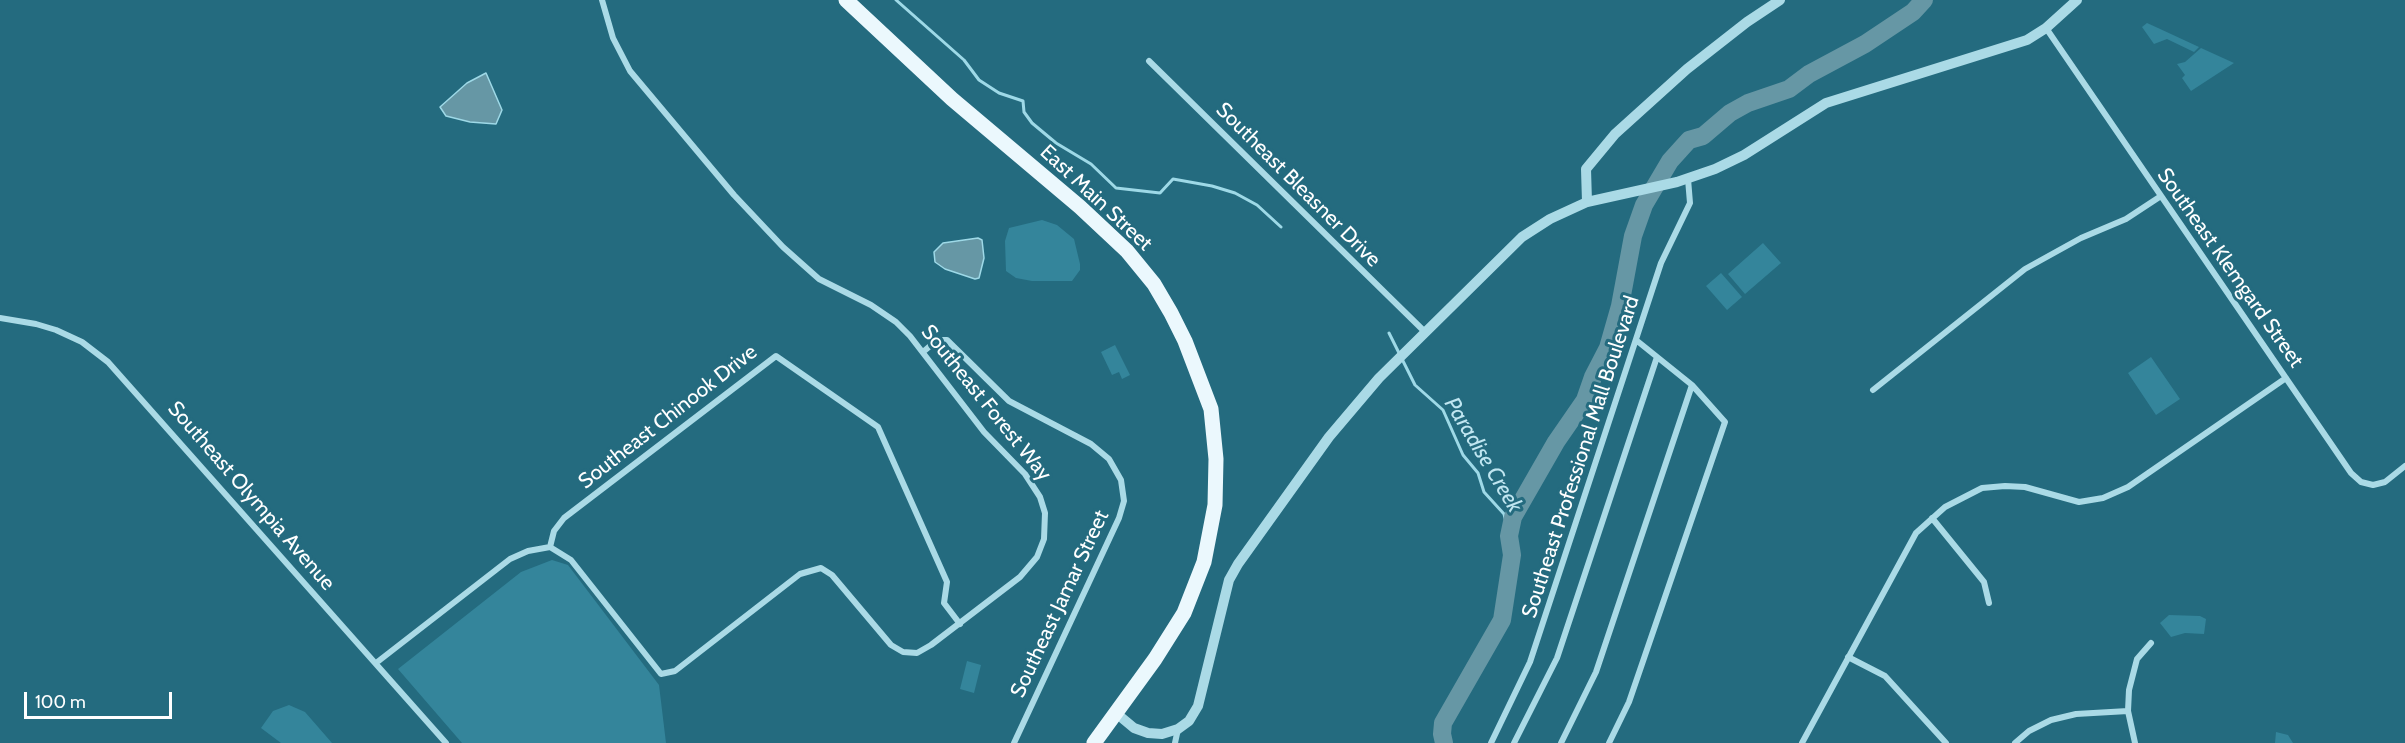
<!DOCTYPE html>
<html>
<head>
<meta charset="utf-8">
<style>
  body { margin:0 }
  #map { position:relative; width:2405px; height:743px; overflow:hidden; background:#246b7f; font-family:Cabin,sans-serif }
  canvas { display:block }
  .scale { position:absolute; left:24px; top:692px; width:148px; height:27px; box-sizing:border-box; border:3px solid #fff; border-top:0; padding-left:8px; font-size:18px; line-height:21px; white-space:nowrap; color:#fff; -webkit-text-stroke:4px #246b7f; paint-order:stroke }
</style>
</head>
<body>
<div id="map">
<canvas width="2405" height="743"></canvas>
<div class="scale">100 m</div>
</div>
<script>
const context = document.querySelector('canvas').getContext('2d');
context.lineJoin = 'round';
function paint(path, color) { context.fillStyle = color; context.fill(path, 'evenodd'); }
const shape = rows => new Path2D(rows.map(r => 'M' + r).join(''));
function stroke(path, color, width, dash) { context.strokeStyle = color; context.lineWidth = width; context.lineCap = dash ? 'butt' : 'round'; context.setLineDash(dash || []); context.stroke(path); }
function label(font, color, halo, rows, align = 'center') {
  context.font = font + ' Cabin,sans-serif'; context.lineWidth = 6; context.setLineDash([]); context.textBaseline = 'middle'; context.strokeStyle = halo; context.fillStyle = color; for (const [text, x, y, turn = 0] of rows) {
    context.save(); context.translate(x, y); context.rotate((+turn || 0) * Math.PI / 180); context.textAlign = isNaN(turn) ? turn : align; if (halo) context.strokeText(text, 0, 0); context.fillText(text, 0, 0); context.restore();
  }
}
const green = shape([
  [2147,23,2158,28,2199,47,2194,52,2167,39,2154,44,2142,27],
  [2201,48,2234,63,2191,91,2182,78,2185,75,2177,64,2185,62],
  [1042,220,1057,225,1074,239,1080,264,1080,270,1072,281,1032,281,1016,278,1006,271,1005,241,1009,228],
  [1763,243,1781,263,1745,294,1728,274],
  [1721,273,1742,297,1727,310,1706,286],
  [1115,345,1130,375,1122,379,1119,372,1112,375,1101,352],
  [2151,357,2180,399,2156,415,2128,373],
  [552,560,568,565,659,685,666,743,462,743,398,669,521,572],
  [2169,615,2200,616,2206,619,2204,634,2185,633,2171,637,2160,623],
  [967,661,981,665,974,693,960,689],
  [289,705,305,712,332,743,281,743,261,728,273,711],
  [2276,732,2288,735,2293,743,2275,743]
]);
const water = shape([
  [486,73,502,110,496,124,470,122,446,116,440,107,467,83,486,73],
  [978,238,982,240,984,258,979,278,975,279,945,269,935,262,934,252,943,243,978,238]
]);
const stream = shape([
  [896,0,964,60,979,80,999,93,1023,101,1024,112,1032,123,1056,143,1091,164,1116,188,1160,193,1173,179,1212,186,1235,193,1257,205,1281,227],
  [1389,333,1415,385,1443,410,1463,455,1478,473,1484,492,1504,514,1509,536]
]);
const river = shape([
  [1444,743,1442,734,1443,723,1502,620,1512,555,1509,536,1513,517,1556,442,1585,400,1593,377,1608,348,1620,306,1633,236,1644,205,1670,161,1689,140,1703,136,1730,113,1748,103,1789,89,1809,74,1865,44,1913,12,1924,0]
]);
const minor = shape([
  [2046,28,2351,473,2361,482,2373,485,2385,482,2405,466],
  [1149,61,1424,331],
  [0,318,36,324,56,330,82,342,108,362,446,743],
  [923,352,937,340,947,340,1009,401,1091,444,1109,459,1121,480,1124,501,1119,518,1014,743],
  [1873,390,2025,269,2081,238,2126,219,2161,196],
  [1932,518,1984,582,1989,603],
  [550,547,554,531,564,518,776,356,878,427,947,582,944,603,960,624],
  [1848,657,1885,676,1946,743],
  [376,663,510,559,528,551,550,547,571,560,661,674,675,671,800,574,821,568,832,575,891,645,903,652,917,653,931,645,1020,577,1037,557,1044,539,1045,513,1040,497,1025,474,984,432,910,336,896,322,871,305,819,279,783,247,734,195,630,71,613,38,602,0],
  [1175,743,1178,729],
  [1491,743,1530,662,1661,263,1690,203,1688,179],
  [1514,743,1557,658,1657,357],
  [1561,743,1596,672,1692,385],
  [1609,743,1629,702,1725,422,1692,385,1636,340],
  [1802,743,1916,533,1945,507,1982,488,2005,486,2025,487,2079,502,2103,498,2128,487,2286,378],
  [2015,743,2029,731,2051,720,2076,714,2128,711],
  [2135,743,2128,711,2129,690,2137,659,2151,643]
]);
const tertiary = shape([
  [1587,202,1586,169,1615,134,1687,69,1747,22,1780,0],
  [1116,713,1134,728,1148,733,1162,734,1178,729,1189,721,1198,706,1229,580,1238,564,1329,437,1379,378,1522,237,1550,219,1587,202,1677,182,1715,169,1744,155,1826,103,2027,40,2046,28,2077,0]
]);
const primary = shape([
  [846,0,952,99,1080,207,1127,251,1154,284,1171,313,1185,341,1211,409,1216,459,1215,505,1204,562,1184,613,1155,659,1094,743]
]);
const streetNames = [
  ["Southeast Bleasner Drive",1298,185,45],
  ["East Main Street",1096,198,43],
  ["Southeast Klemgard Street",2230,268,55],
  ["Southeast Forest Way",986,403,51],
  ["Southeast Chinook Drive",668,417,-38],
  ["Southeast Professional Mall Boulevard",1581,457,-72],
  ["Southeast Olympia Avenue",251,496,49],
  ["Southeast Jamar Street",1060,604,-65]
];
const waterNames = [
  ["Paradise Creek",1483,455,59]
];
paint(green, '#34859b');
paint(water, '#6697a5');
stroke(water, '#9ed9e7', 1.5);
stroke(stream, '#9ed9e7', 3);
stroke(river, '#6697a5', 18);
stroke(minor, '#aadae6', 6);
stroke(tertiary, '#aadae6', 10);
stroke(primary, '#ebf8fd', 15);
label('21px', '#fff', '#246b7f', streetNames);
label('italic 22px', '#c0e6f1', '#246b7f', waterNames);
</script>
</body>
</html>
